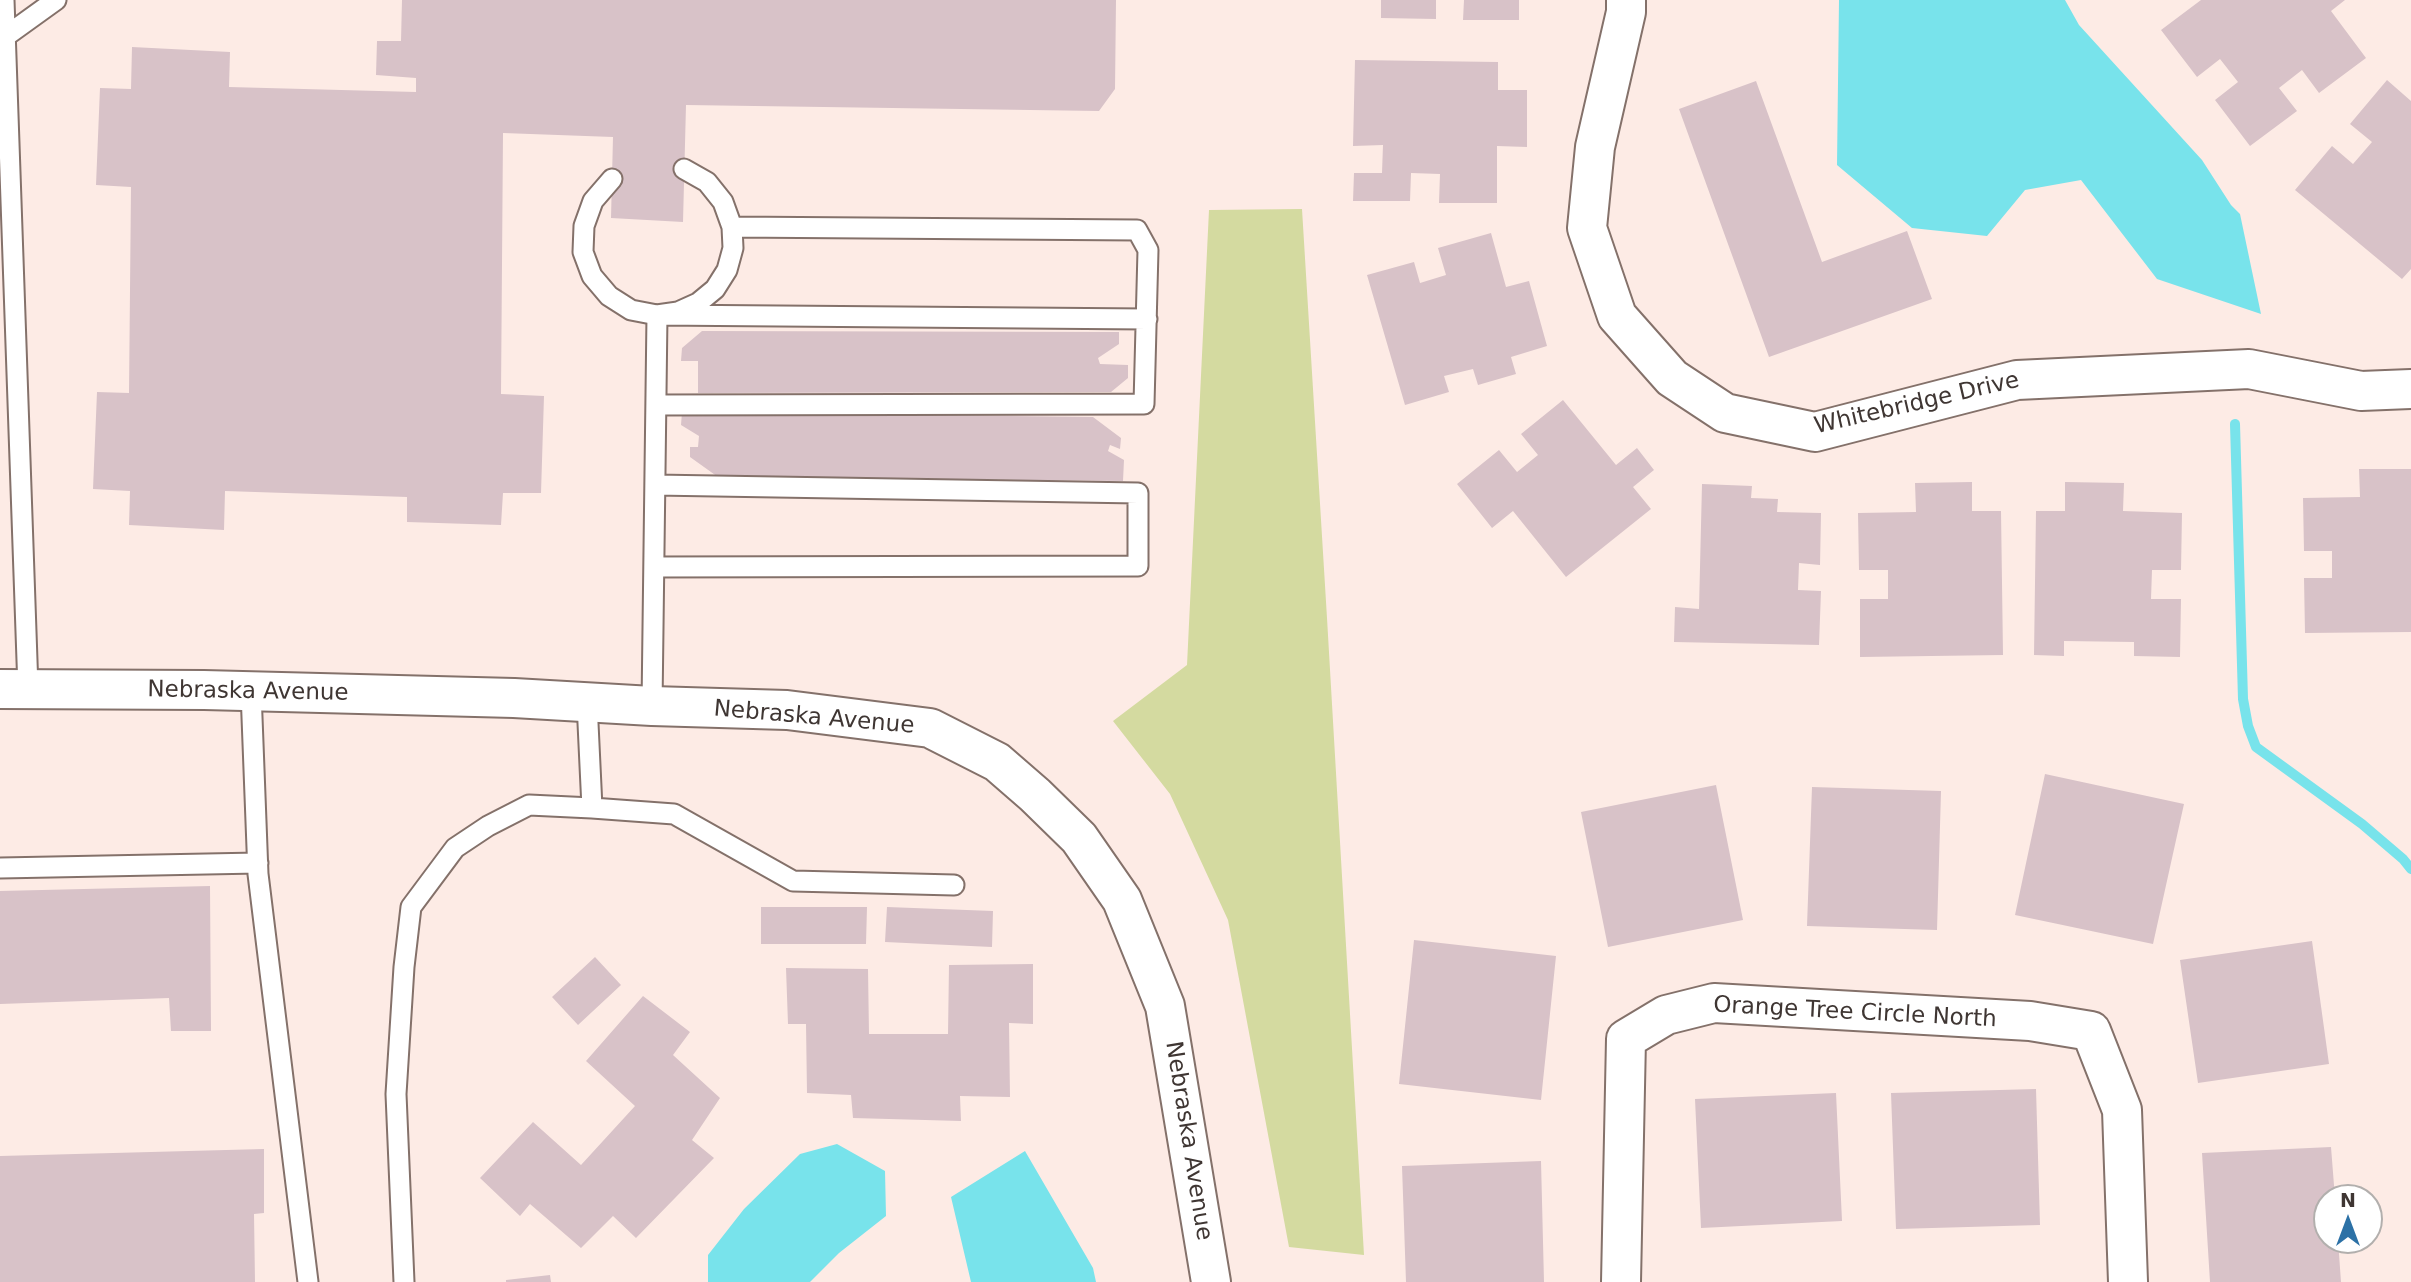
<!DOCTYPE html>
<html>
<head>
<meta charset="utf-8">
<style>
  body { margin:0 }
  #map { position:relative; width:2411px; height:1282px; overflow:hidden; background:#fdebe5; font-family:"DejaVu Sans",sans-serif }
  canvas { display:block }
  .north { position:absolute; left:2313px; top:1184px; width:70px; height:70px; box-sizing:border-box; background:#fff; border:2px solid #b2afad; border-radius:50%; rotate:0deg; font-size:19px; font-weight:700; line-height:28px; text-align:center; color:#3f3633 }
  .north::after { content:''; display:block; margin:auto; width:24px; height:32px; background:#2c71a6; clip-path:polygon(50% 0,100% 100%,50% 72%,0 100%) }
</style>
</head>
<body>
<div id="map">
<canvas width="2411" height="1282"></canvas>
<div class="north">N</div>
</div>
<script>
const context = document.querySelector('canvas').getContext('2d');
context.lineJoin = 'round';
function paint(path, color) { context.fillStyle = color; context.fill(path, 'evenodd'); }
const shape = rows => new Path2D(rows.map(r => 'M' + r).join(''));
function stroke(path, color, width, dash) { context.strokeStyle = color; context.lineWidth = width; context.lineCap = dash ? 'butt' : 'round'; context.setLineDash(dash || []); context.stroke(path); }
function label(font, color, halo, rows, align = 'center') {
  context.font = font + ' "DejaVu Sans",sans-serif'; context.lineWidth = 7; context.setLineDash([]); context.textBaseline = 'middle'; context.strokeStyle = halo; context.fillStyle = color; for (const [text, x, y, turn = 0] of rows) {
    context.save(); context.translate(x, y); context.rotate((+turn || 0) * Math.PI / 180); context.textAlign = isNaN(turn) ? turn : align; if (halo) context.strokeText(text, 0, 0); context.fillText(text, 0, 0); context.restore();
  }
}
const green = shape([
  [1302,209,1327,618,1364,1255,1289,1247,1228,920,1170,794,1113,721,1187,665,1209,210]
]);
const water = shape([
  [1839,0,2065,0,2079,25,2202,160,2231,205,2240,214,2261,314,2157,279,2081,180,2025,190,1987,236,1912,228,1837,165],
  [837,1144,885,1171,886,1216,839,1253,810,1282,708,1282,708,1255,744,1209,800,1154],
  [1025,1151,1093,1268,1096,1282,971,1282,951,1197]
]);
const stream = shape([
  [2235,424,2243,699,2248,726,2256,747,2362,824,2403,859,2411,869]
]);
const building = shape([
  [402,0,1116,0,1115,89,1099,111,686,105,683,222,611,218,613,137,503,133,501,394,544,396,541,493,503,493,501,525,407,522,407,497,225,491,224,530,129,525,130,491,93,489,97,392,129,393,131,187,96,185,100,88,131,89,132,47,230,52,229,87,416,92,416,78,376,75,377,41,401,41],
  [1381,0,1436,0,1436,19,1381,18],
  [1464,0,1519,0,1519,20,1463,20],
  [2201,0,2345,0,2331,11,2366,58,2319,93,2302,70,2279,88,2297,111,2250,146,2215,100,2238,82,2220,59,2197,77,2161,30],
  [1355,60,1498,62,1498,90,1527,90,1527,147,1497,146,1497,203,1439,203,1440,174,1411,173,1410,201,1353,201,1354,173,1382,173,1383,145,1353,146],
  [2387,80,2411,101,2411,269,2402,279,2295,190,2332,146,2353,164,2372,142,2350,124],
  [1756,81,1822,262,1907,231,1932,299,1769,357,1679,109],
  [1491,233,1506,287,1529,281,1547,346,1511,357,1516,374,1478,385,1473,369,1444,376,1449,392,1405,405,1367,275,1414,262,1420,283,1446,275,1438,248],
  [702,331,1119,332,1119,344,1098,358,1100,364,1128,365,1128,378,1111,392,698,393,698,361,681,361,682,348],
  [1563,400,1616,465,1637,448,1654,470,1633,487,1651,509,1566,577,1513,511,1492,528,1457,484,1499,450,1517,472,1538,455,1521,434],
  [682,412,1093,417,1121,438,1120,449,1110,445,1108,451,1124,460,1123,481,718,477,690,457,690,447,698,447,699,436,681,425],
  [2359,469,2411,469,2411,632,2305,633,2304,578,2332,578,2332,551,2304,551,2303,498,2360,497],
  [1972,482,1972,511,2001,511,2003,655,1860,657,1860,599,1888,599,1888,570,1859,570,1858,513,1916,512,1915,483],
  [2065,482,2124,483,2123,511,2182,513,2181,570,2152,570,2151,599,2181,599,2180,657,2134,656,2134,642,2064,641,2064,656,2034,655,2036,511,2065,511],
  [1702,484,1752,486,1751,498,1778,499,1777,512,1821,513,1820,565,1799,563,1798,590,1821,591,1819,645,1674,642,1675,607,1699,609],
  [2045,774,2184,804,2153,944,2015,915],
  [1716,785,1743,920,1608,947,1581,812],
  [1812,787,1941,791,1937,930,1807,926],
  [210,886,211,1031,171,1031,169,998,0,1004,0,891],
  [761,907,867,907,866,944,761,944],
  [887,907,993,911,992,947,885,942],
  [1414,940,1556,956,1541,1100,1399,1084],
  [2312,941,2329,1064,2198,1083,2180,960],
  [595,957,621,985,578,1025,552,997],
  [1033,964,1033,1024,1009,1023,1010,1097,960,1096,961,1121,853,1118,851,1095,807,1093,806,1024,788,1024,786,968,868,969,869,1034,948,1034,949,965],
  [643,996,690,1032,673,1055,720,1098,692,1140,714,1158,636,1238,613,1216,581,1248,530,1204,520,1216,480,1178,533,1122,581,1165,635,1106,586,1061],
  [2036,1089,2040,1225,1896,1229,1891,1093],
  [1836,1093,1842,1221,1701,1228,1695,1099],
  [2331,1147,2335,1198,2327,1198,2327,1240,2338,1240,2341,1282,2210,1282,2202,1153],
  [264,1149,264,1213,254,1214,255,1282,0,1282,0,1156],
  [1541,1161,1544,1282,1406,1282,1402,1166],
  [550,1275,551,1282,506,1282,506,1280]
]);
const service = shape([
  [4,0,28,689],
  [6,36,56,0],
  [612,179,593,201,584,226,583,252,592,276,609,296,631,310,657,315,678,312,698,303,715,289,727,270,733,248,732,227,723,202,707,182,684,169],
  [656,405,1144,404,1148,250,1137,230,732,227],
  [654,567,1138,566,1138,493,655,485],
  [251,691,258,874,308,1282],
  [652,706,657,315,1147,319],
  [592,808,674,814,793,881,954,885],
  [0,868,258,863],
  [404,1282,396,1094,404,967,411,907,455,848,488,826,529,805,592,808,587,702]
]);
const minor = shape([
  [1626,0,1626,12,1595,147,1587,228,1617,316,1672,378,1725,413,1815,432,2017,380,2249,369,2361,391,2411,389],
  [1621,1282,1626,1039,1666,1015,1714,1003,2030,1021,2091,1031,2122,1110,2128,1282]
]);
const tertiary = shape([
  [0,689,204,690,514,698,652,706,787,710,930,728,997,762,1035,795,1079,838,1122,900,1165,1006,1211,1282]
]);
const streetNames = [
  ["Whitebridge Drive",1917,404,-13],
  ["Nebraska Avenue",248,692,1],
  ["Nebraska Avenue",814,718,5],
  ["Orange Tree Circle North",1855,1013,3],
  ["Nebraska Avenue",1188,1141,81]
];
paint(green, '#d4daa0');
paint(water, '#78e3eb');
stroke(stream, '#78e3eb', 10);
paint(building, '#d8c2c8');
stroke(service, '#84716a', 23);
stroke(minor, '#84716a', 42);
stroke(tertiary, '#84716a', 42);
stroke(service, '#fff', 19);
stroke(minor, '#fff', 38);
stroke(tertiary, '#fff', 38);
label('23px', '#3f3633', '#fff', streetNames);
</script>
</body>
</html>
